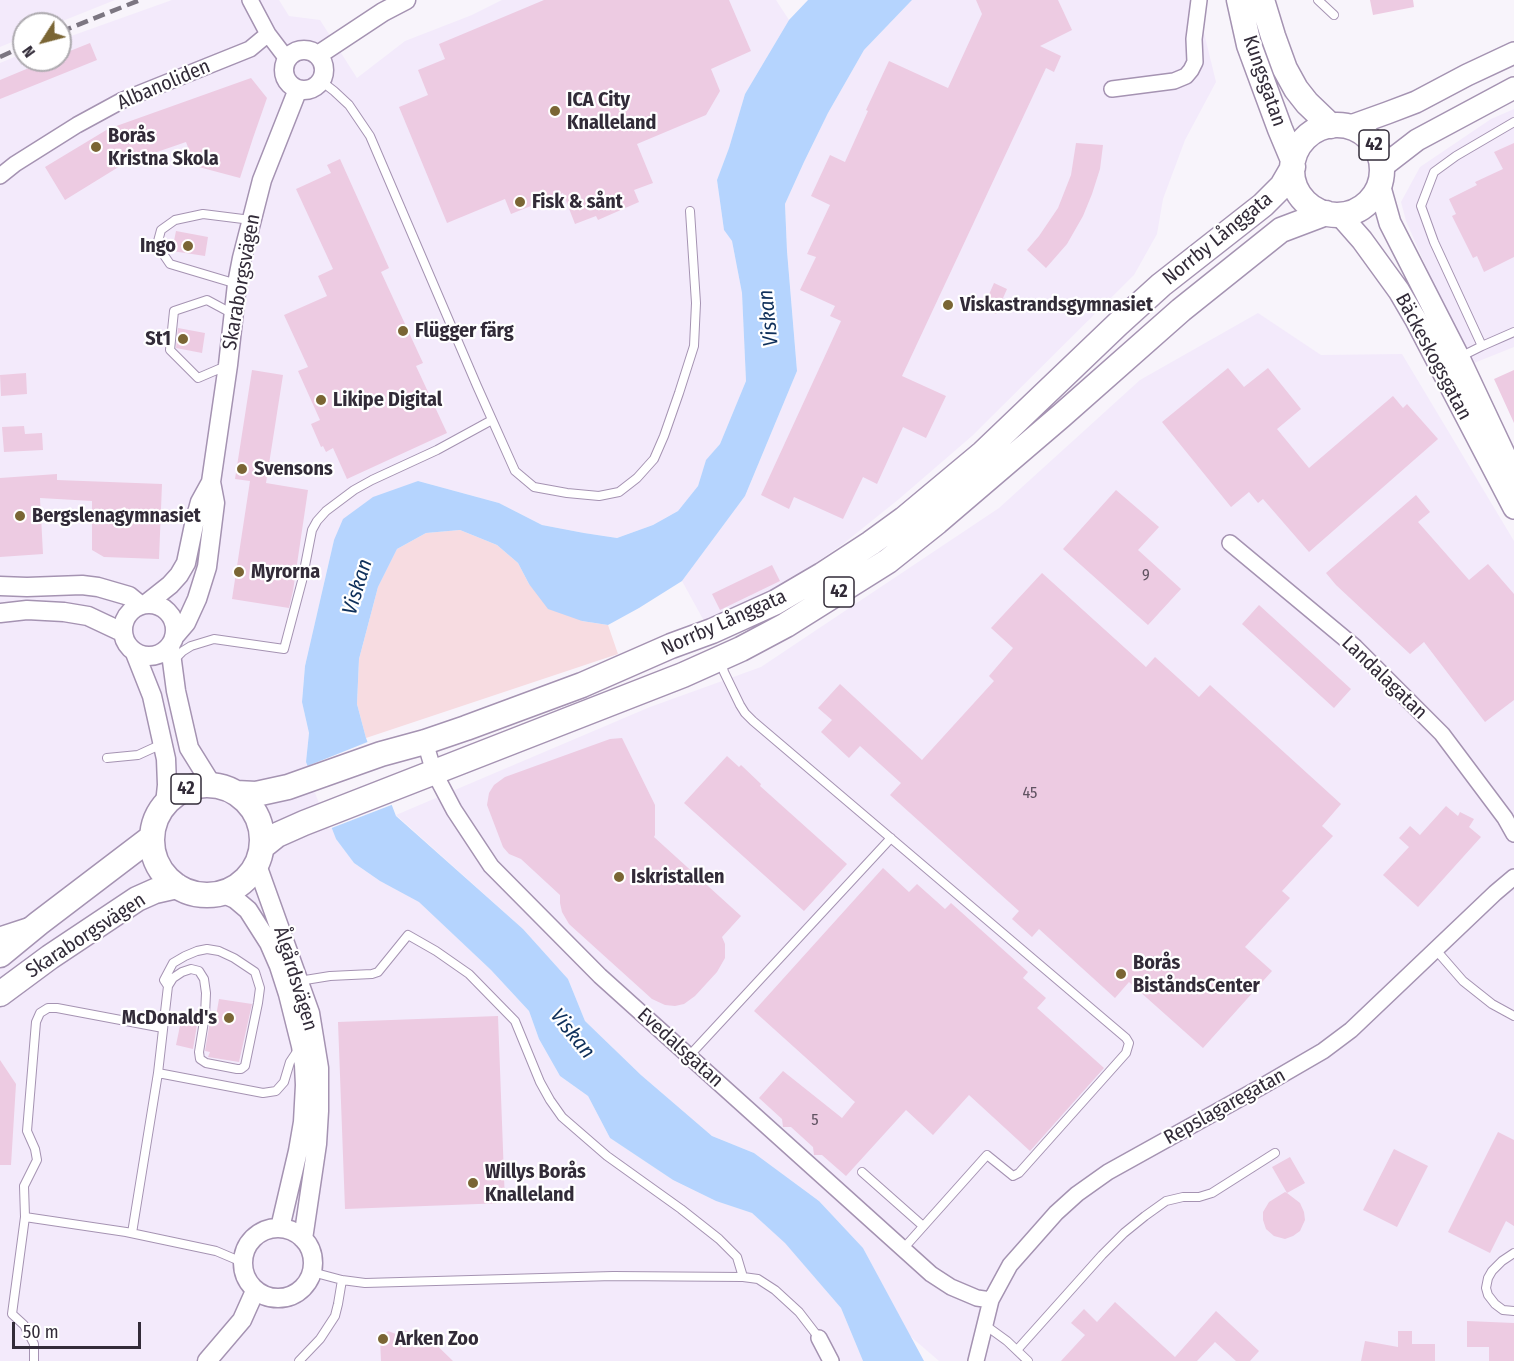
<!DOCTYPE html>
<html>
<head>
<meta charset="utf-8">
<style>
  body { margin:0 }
  #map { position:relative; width:1514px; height:1361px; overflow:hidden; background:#f8f4fb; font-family:"Fira Sans Condensed",sans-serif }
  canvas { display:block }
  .north { position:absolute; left:12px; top:12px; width:60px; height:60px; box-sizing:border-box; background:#fff; border:2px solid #adaaaf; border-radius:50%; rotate:234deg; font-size:16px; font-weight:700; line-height:24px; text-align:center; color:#322b38 }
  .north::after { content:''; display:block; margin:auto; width:21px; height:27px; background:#7a6534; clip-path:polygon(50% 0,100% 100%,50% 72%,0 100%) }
  .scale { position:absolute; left:12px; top:1322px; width:129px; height:27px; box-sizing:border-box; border:3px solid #322b38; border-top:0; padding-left:8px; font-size:18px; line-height:21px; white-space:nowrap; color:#322b38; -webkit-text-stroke:4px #fff; paint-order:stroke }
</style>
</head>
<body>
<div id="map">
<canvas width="1514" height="1361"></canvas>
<div class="north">N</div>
<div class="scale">50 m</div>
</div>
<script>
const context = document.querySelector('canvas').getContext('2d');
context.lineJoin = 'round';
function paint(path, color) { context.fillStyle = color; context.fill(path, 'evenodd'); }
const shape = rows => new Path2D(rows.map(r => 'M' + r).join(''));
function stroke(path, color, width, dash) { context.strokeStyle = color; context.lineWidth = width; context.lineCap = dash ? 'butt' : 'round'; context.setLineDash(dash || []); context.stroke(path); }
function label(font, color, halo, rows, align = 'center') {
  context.font = font + ' "Fira Sans Condensed",sans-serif'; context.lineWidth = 4.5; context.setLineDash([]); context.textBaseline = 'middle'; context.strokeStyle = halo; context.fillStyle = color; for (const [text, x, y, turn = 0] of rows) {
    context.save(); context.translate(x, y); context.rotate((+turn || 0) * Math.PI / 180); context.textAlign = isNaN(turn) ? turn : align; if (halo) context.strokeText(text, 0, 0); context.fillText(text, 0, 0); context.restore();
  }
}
const built = shape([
  [0,0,115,0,55,24,24,24,24,37,0,47],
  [172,0,279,0,289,16,320,20,357,78,405,41,472,15,502,0,776,0,789,20,745,94,729,148,717,180,724,230,732,241,742,293,746,381,720,444,706,461,698,486,678,511,653,525,617,538,584,533,542,525,499,503,418,481,334,540,305,666,302,702,309,733,306,762,336,839,354,863,380,881,419,901,491,970,529,1011,539,1039,560,1076,588,1096,610,1138,673,1180,716,1201,752,1213,785,1242,841,1308,863,1361,0,1361,0,63,24,53,24,60,60,60,60,40],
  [912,0,1196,0,1216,82,1185,140,1163,199,1157,234,1134,275,972,436,899,499,843,544,783,585,722,617,704,621,682,581,745,496,797,371,787,251,785,204,804,162,828,113,864,50],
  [1514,109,1514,347,1469,365,1406,221,1401,202,1420,167,1491,119],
  [1258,313,1321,355,1402,354,1514,541,1514,1361,939,1361,910,1336,863,1248,819,1201,754,1153,712,1136,641,1075,585,1021,568,979,523,929,396,815,650,707,761,667,999,508,1140,380]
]);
const green = shape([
  [460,530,497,545,518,563,529,584,582,621,608,625,618,654,366,738,357,704,359,659,378,587,397,549,426,533]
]);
const water = shape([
  [808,0,912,0,864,50,828,113,804,162,785,204,787,251,797,371,745,496,682,581,639,608,608,625,582,621,548,609,529,584,518,563,497,545,460,530,426,533,397,549,378,587,359,659,357,704,366,738,396,816,523,929,568,979,585,1021,641,1075,712,1136,754,1153,819,1201,863,1248,924,1361,863,1361,841,1308,785,1243,752,1213,716,1201,673,1180,610,1138,588,1096,560,1076,539,1039,529,1011,491,970,419,902,380,881,354,863,336,839,306,762,309,733,302,702,305,666,334,540,343,519,373,497,418,481,499,503,542,525,584,533,617,538,653,525,678,511,698,486,706,460,720,444,746,381,742,293,732,241,724,230,717,180,729,148,745,94,789,20]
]);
const pier = shape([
  [370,741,394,804,329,829,305,767]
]);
const building = shape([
  [544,0,729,0,751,51,711,69,720,91,706,115,637,144,653,183,634,190,639,202,598,220,596,216,575,224,563,193,511,214,505,199,447,223,399,107,428,95,418,70,445,59,439,44],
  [976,0,1058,0,1072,30,1040,46,1061,56,1054,72,1046,68,902,376,946,396,926,438,903,427,877,484,863,477,843,519,794,497,789,509,761,495,841,321,830,316,835,306,800,290,816,257,807,254,830,205,811,196,830,155,845,162,868,111,866,110,889,61,948,88,982,14],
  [1370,0,1413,0,1414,7,1373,15],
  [90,43,97,60,0,99,0,80,48,60,60,60,60,55],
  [251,78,267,98,253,138,240,178,195,166,186,142,125,163,65,200,45,167,108,129],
  [1076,143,1103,145,1100,169,1092,194,1083,216,1067,244,1046,268,1027,250,1039,236,1058,208,1071,175],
  [1514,143,1514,257,1484,272,1477,256,1473,258,1452,216,1456,214,1449,199,1477,185,1475,182,1503,169,1494,152],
  [340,159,389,268,381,272,423,363,416,366,447,433,347,479,333,448,326,452,323,446,321,447,311,424,320,420,298,371,308,367,284,315,327,296,318,276,333,269,296,189,331,173,327,165],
  [176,231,208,237,205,256,172,251],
  [994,283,1007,289,996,314,983,308],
  [178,328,205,333,202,353,176,348],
  [1228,368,1244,387,1268,368,1301,409,1277,429,1309,468,1393,396,1403,408,1407,404,1438,439,1309,552,1263,499,1258,503,1249,492,1231,507,1162,422],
  [252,370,283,375,266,483,308,490,293,591,289,608,232,599,250,481,235,479],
  [1514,370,1514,423,1494,379],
  [26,373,27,394,1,396,0,375],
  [24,426,25,434,42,433,43,450,4,452,2,427],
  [57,474,57,480,162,484,159,559,104,557,92,550,92,501,40,498,43,554,0,557,0,478],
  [1116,490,1159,527,1138,550,1181,589,1148,625,1063,549],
  [1416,495,1430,512,1418,522,1469,580,1488,564,1514,594,1514,700,1485,722,1424,642,1410,654,1336,585,1326,573],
  [772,565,780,581,720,610,712,594],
  [1042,573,1146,667,1155,657,1199,697,1210,685,1341,804,1322,826,1333,836,1282,891,1290,898,1245,947,1272,971,1203,1048,1129,982,1115,998,1039,929,1032,937,1012,919,1019,911,890,795,901,783,860,746,849,758,821,732,832,720,818,708,840,684,922,760,994,681,989,676,1013,648,991,628],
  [1259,605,1351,689,1334,708,1242,624],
  [622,738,655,805,655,835,654,837,741,916,722,937,725,944,725,958,717,972,695,996,684,1004,675,1006,665,1005,652,999,569,924,562,912,560,903,560,895,521,859,509,854,503,847,487,805,489,793,494,785,505,777,610,739],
  [727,756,739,767,741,765,761,784,760,786,847,864,804,911,684,803],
  [1446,806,1458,816,1460,812,1474,819,1469,827,1481,837,1418,907,1383,875,1409,847,1399,838,1410,826,1420,835],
  [883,868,909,892,917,884,945,909,951,903,1028,972,1023,978,1046,998,1037,1008,1104,1068,1030,1151,969,1095,933,1135,906,1110,846,1176,822,1155,814,1155,813,1147,791,1127,783,1127,782,1119,759,1098,783,1071,842,1118,855,1102,754,1011],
  [219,999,252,1004,239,1062,208,1057,210,1052,205,1051,210,1021,215,1022],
  [182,1016,198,1019,193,1049,176,1045],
  [498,1016,505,1203,345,1209,338,1022],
  [0,1060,16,1084,11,1165,0,1165],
  [1498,1132,1514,1140,1514,1226,1506,1221,1490,1253,1448,1232],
  [1394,1149,1428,1166,1397,1227,1363,1210],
  [1290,1157,1305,1183,1287,1193,1300,1203,1304,1212,1305,1220,1300,1231,1293,1236,1285,1239,1274,1236,1266,1229,1263,1220,1263,1212,1269,1202,1285,1192,1287,1193,1272,1167],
  [1115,1302,1175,1357,1216,1311,1259,1351,1250,1361,1236,1361,1215,1342,1197,1361,1061,1361,1085,1335,1071,1323,1084,1309,1097,1322],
  [1467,1321,1514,1323,1514,1361,1489,1361,1489,1347,1467,1347],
  [404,1330,412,1333,423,1332,453,1361,381,1361,380,1339,388,1331,396,1334],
  [1398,1331,1412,1331,1412,1344,1435,1344,1435,1361,1361,1361,1365,1341,1398,1347]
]);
const service = shape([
  [1318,0,1334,15],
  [321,81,334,91,349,105,370,136,477,386,515,471,534,487,567,493,599,496,619,492,637,478,654,459,664,436,679,393,694,346,696,303,690,211],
  [237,284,170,264,157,245,161,230,175,220,203,214,251,220],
  [1482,346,1514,332],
  [1460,357,1482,346,1434,242,1421,206,1434,172,1456,156,1514,122],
  [226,366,198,378,170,350,174,311,207,300,233,314],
  [173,661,183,651,191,646,214,639,284,649,302,581,312,530,317,521,326,511,354,490,372,480,437,450,492,420],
  [721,662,724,672,740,705,745,713,753,721,1126,1038,1129,1043,1126,1053,1019,1173,1013,1176,987,1155,903,1249],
  [107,758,138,755,162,744],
  [1436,950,1463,981,1492,1004,1514,1016],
  [299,981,330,976,372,974,378,972,408,935,436,951,469,974,515,1021,540,1082,550,1100,562,1117,607,1156,681,1209,719,1239,737,1257,743,1277],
  [689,1056,891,838],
  [158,1073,263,1093,276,1091,284,1082,290,1062,298,1050],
  [862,1172,923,1226],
  [25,1217,126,1232,216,1251,242,1262],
  [132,1233,158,1073,168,986,164,980,173,963,185,956,197,951,207,949,219,951,234,958,255,972,260,988,258,1003,245,1066,241,1069,237,1069,206,1063,200,1059,199,1052,205,1015,206,993,204,979,199,971,191,969,182,972,173,978,168,986],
  [1514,1253,1502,1261,1492,1271,1488,1278,1486,1288,1488,1295,1495,1304,1503,1310,1514,1311],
  [312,1272,342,1280,365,1283,613,1276,743,1277,758,1279,775,1290,799,1312,819,1338],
  [985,1325,1007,1341,1028,1361],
  [1017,1350,1102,1255,1124,1233,1145,1216,1166,1201,1183,1197,1199,1197,1212,1193,1275,1153],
  [34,1361,34,1344,24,1325,12,1314,25,1217,24,1186,37,1160,35,1149,27,1131,36,1022,40,1013,48,1008,57,1008,163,1028],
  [299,1361,320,1339,335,1316,338,1304,342,1280]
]);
const minor = shape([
  [250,0,268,34,287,59],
  [1112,89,1174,81,1186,76,1191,70,1195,62,1194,39,1199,0],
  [0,176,15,164,77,125,123,100,250,49,268,34],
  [1230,543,1355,647,1442,734,1505,818,1514,834],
  [425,742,434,772,454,810,491,866,600,976,931,1274,951,1287,977,1298,991,1300],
  [0,935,27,926],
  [819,1338,831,1361],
  [976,1361,991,1300,1010,1265,1056,1213,1077,1194,1108,1172,1261,1087,1323,1051,1351,1030,1495,893,1514,877]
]);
const tertiary = shape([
  '284 70a20 20 0 1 1 40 0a20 20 0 1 1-40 0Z',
  [318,55,383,12,406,0],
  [0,586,27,587,82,585,98,587,129,596,140,605],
  '123 630a26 26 0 1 1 52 0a26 26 0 1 1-52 0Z',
  [146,604,170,585,179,575,186,563,195,520,200,502,211,482,228,365,237,284,242,258,262,180,298,89],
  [0,613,27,610,64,612,88,616,122,632],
  [174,637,186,623,197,599,207,567,215,503,211,482],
  [170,646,176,691,189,748,212,785],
  [135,653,152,696,166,759,167,785,165,804],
  [257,865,310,1013,319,1068,319,1111,317,1144,303,1239],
  [222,893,235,899,248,910,269,943,279,966,288,994,301,1046,304,1065,305,1085,303,1122,298,1151,280,1228],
  '243 1263a35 35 0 1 1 70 0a35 35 0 1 1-70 0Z',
  [207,1361,242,1320,255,1291]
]);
const secondary = shape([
  [1348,127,1387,113,1416,102,1467,75,1514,53],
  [1382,167,1417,140,1514,88],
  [1379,184,1390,223,1459,358,1514,475],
  [1340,215,1362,240,1399,291,1416,320,1514,508]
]);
const primary = shape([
  [1239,0,1249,45,1280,129,1293,160],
  [1262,0,1273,36,1285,69,1296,89,1307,103,1331,126],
  '1292 170a45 45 0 1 1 90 0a45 45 0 1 1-90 0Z',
  '152 840a55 55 0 1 1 110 0a55 55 0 1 1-110 0Z',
  [236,793,256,794,288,787,381,754,425,742,466,728,582,685,671,646,712,631,776,602,822,575,871,543,904,519,983,453,1118,324,1161,285,1263,205,1282,186,1293,167],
  [262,847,277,835,304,823,683,675,741,649,786,625,888,561,937,522,1061,416,1181,310,1281,230,1326,213],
  [0,955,39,923,152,837],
  [0,994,50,957,137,899,155,891,177,886]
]);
const rail = shape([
  [60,32,140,0],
  [0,57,24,46]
]);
const markers = [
  [555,111,6,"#7a6534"],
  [96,147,6,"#7a6534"],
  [520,202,6,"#7a6534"],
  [188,246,6,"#7a6534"],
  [948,305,6,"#7a6534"],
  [403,331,6,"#7a6534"],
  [183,339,6,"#7a6534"],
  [321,400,6,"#7a6534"],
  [242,469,6,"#7a6534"],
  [20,516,6,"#7a6534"],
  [239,572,6,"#7a6534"],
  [619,877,6,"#7a6534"],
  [1121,974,6,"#7a6534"],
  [229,1018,6,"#7a6534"],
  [473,1183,6,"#7a6534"],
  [383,1339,6,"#7a6534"]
];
const numberNames = [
  ["9",1146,576],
  ["45",1030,794],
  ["5",815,1121]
];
const shields = [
  [1374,145,30],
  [839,592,30],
  [186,789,30]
];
const shieldNames = [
  ["42",1374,145],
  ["42",839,592],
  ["42",186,789]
];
const streetNames = [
  ["Kungsgatan",1264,81,71],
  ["Albanoliden",164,85,-23],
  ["Norrby Långgata",1218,239,-39],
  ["Skaraborgsvägen",242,282,-80],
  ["Bäckeskogsgatan",1433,357,62],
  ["Norrby Långgata",724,623,-24],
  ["Landalagatan",1384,678,44],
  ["Skaraborgsvägen",86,936,-33],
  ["Ålgårdsvägen",295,979,73],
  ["Evedalsgatan",680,1048,42],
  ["Repslagaregatan",1225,1107,-29]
];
const poiNames = [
  ["ICA City",567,100],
  ["Knalleland",567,123],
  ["Borås",108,136],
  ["Kristna Skola",108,159],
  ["Fisk & sånt",532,202],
  ["Ingo",176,246,"right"],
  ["Viskastrandsgymnasiet",960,305],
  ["Flügger färg",415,331],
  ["St1",171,339,"right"],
  ["Likipe Digital",333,400],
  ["Svensons",254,469],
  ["Bergslenagymnasiet",32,516],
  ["Myrorna",251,572],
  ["Iskristallen",631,877],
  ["Borås",1133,963],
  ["BiståndsCenter",1133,986],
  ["McDonald's",217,1018,"right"],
  ["Willys Borås",485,1172],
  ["Knalleland",485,1195],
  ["Arken Zoo",395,1339]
];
const waterNames = [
  ["Viskan",769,318,-96],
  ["Viskan",358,587,-73],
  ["Viskan",572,1034,51]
];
paint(built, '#f3eafb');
paint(green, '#f7dce1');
paint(water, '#b5d4fe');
paint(pier, '#f8f4fb');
paint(building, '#edcbe2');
stroke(service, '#a593b2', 10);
stroke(minor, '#a593b2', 18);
stroke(tertiary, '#a593b2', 21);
stroke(secondary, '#a593b2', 24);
stroke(primary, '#a593b2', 27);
stroke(service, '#fff', 8);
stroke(minor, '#fff', 15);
stroke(tertiary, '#fff', 18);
stroke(secondary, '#fff', 21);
stroke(primary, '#fff', 24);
stroke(rail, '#7c7681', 4.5, [12, 6]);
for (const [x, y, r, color] of markers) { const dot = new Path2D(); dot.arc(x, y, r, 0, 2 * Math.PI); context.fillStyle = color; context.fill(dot); stroke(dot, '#fff', 2); }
label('16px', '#615362', null, numberNames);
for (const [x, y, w] of shields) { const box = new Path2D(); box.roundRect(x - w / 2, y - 15, w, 30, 4.5); context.fillStyle = '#fff'; context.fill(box); stroke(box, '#322b38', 1.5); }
label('bold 18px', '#322b38', null, shieldNames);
label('20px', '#322b38', '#fff', streetNames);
label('bold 20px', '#322b38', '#fff', poiNames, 'left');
label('italic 21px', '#0f305b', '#fff', waterNames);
</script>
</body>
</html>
